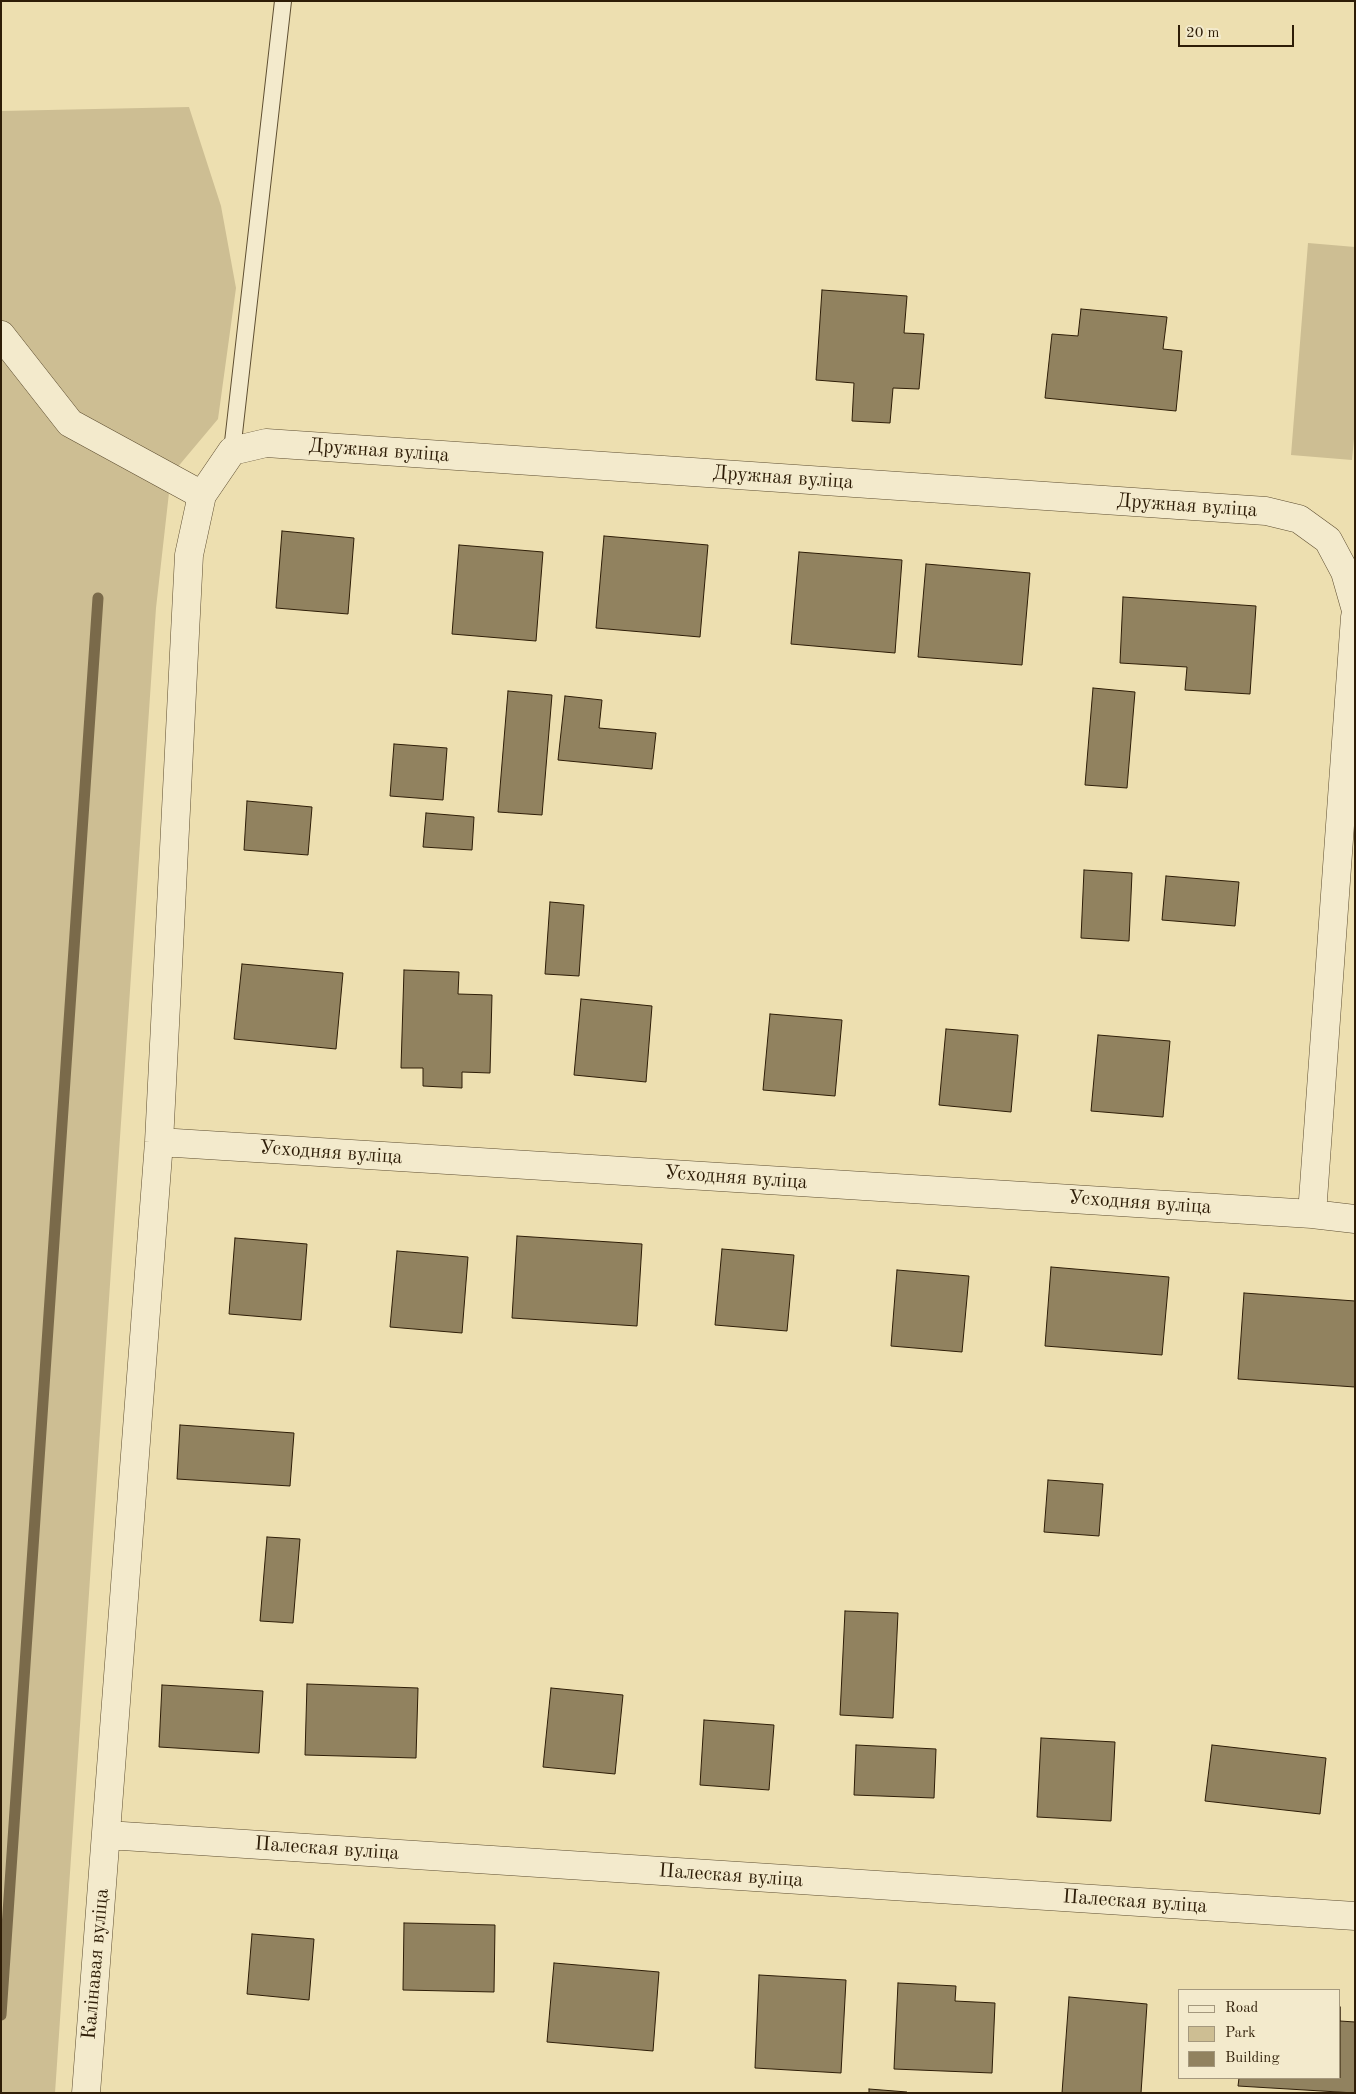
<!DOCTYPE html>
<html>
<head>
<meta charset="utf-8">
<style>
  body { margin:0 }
  #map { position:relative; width:1356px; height:2094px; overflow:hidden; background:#eddfb0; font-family:"Old Standard TT",serif }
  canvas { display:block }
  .frame { position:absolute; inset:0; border:2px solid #2e1d07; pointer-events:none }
  .legend { position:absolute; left:1178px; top:1989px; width:162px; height:90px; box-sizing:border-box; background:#f3eacc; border:1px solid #a4987d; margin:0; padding:6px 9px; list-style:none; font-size:15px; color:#2e1d07 }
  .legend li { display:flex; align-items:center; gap:10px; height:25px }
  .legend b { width:25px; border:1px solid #a4987d }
  .scale { position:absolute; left:1178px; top:25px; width:116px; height:22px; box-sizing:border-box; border:2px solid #2e1d07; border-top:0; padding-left:6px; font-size:15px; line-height:18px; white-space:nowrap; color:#2e1d07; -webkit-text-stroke:4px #f3eacc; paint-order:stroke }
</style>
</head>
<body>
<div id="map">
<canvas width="1356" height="2094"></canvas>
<div class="frame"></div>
<ul class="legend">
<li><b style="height:6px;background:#f3eacc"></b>Road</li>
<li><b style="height:14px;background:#cdbe93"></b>Park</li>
<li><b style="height:14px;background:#91825f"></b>Building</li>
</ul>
<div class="scale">20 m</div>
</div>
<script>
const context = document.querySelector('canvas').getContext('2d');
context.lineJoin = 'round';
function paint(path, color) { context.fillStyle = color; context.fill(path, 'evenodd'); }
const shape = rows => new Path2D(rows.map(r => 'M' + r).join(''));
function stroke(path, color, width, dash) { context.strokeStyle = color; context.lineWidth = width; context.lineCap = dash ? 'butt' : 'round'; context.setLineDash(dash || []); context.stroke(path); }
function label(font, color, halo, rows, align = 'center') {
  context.font = font + ' "Old Standard TT",serif'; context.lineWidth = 4; context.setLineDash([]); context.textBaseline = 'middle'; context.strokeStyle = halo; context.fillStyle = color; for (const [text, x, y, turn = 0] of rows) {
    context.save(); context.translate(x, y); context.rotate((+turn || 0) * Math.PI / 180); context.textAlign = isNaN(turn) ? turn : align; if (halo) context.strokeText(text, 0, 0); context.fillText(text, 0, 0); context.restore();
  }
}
const green = shape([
  [189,107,221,206,236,288,218,419,171,475,156,608,55,2093,1,2093,1,111],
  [1308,243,1355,247,1355,428,1352,460,1291,455]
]);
const stream = shape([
  [1,2015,98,598]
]);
const building = shape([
  [822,290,907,296,904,333,924,334,919,389,893,388,890,423,852,421,854,383,816,380,822,290],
  [1081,309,1167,317,1163,349,1182,351,1176,411,1045,398,1052,334,1078,336,1081,309],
  [282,531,354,538,348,614,276,608,282,531],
  [604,536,708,545,700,637,596,628,604,536],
  [459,545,543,552,536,641,452,634,459,545],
  [799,552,902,560,895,653,791,644,799,552],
  [926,564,1030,573,1022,665,918,657,926,564],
  [1123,597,1256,606,1250,694,1185,690,1187,667,1120,663,1123,597],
  [1093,688,1135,692,1127,788,1085,785,1093,688],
  [508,691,552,695,542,815,498,812,508,691],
  [565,696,602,700,599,728,656,733,652,769,558,760,565,696],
  [394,744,447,748,443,800,390,796,394,744],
  [247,801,312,807,308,855,244,850,247,801],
  [426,813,474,817,472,850,423,847,426,813],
  [1084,870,1132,873,1129,941,1081,938,1084,870],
  [1166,876,1239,882,1235,926,1162,920,1166,876],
  [550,902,584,905,579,976,545,974,550,902],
  [242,964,343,973,336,1049,234,1039,242,964],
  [404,970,459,972,458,994,492,995,490,1073,462,1072,462,1088,423,1086,423,1068,401,1068,404,970],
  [581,999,652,1006,646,1082,574,1075,581,999],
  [770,1014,842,1020,835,1096,763,1090,770,1014],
  [946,1029,1018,1035,1011,1112,939,1105,946,1029],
  [1098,1035,1170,1041,1163,1117,1091,1111,1098,1035],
  [517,1236,642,1244,637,1326,512,1318,517,1236],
  [235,1238,307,1244,301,1320,229,1314,235,1238],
  [722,1249,794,1255,787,1331,715,1325,722,1249],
  [397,1251,468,1257,462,1333,390,1327,397,1251],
  [1051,1267,1169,1277,1162,1355,1045,1346,1051,1267],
  [897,1270,969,1276,962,1352,891,1346,897,1270],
  [1244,1293,1355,1301,1355,1387,1238,1379,1244,1293],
  [180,1425,294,1433,290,1486,177,1479,180,1425],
  [1048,1480,1103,1484,1099,1536,1044,1532,1048,1480],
  [267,1537,300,1539,293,1623,260,1621,267,1537],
  [845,1611,898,1613,893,1718,840,1715,845,1611],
  [307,1684,418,1688,416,1758,305,1755,307,1684],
  [162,1685,263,1691,259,1753,159,1747,162,1685],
  [551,1688,623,1695,615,1774,543,1767,551,1688],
  [704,1720,774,1725,769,1790,700,1785,704,1720],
  [1041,1738,1115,1742,1111,1821,1037,1817,1041,1738],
  [856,1745,936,1749,934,1798,854,1795,856,1745],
  [1212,1745,1326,1758,1320,1814,1205,1801,1212,1745],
  [404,1923,495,1925,494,1992,403,1990,404,1923],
  [252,1934,314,1939,309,2000,247,1994,252,1934],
  [554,1963,659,1972,653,2051,547,2042,554,1963],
  [759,1975,846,1980,841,2073,755,2068,759,1975],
  [898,1983,956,1986,955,2001,995,2003,992,2073,894,2069,898,1983],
  [1069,1997,1147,2004,1141,2093,1062,2093,1069,1997],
  [1340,2007,1340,2021,1355,2022,1355,2093,1238,2086,1239,2078,1340,2078,1340,2007],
  [869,2089,907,2092,907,2093,869,2093,869,2089]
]);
const lane = shape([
  [232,451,283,1]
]);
const street = shape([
  [1,335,70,423,202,495],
  [1355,617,1312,1214,1355,1219],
  [159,1142,1312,1214],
  [107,1835,1355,1916],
  [86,2093,159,1142,189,555,202,495,232,451,266,443,1266,511,1299,519,1328,540,1345,572,1355,607]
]);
const streetNames = [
  ["Дружная вуліца",379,451,4],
  ["Дружная вуліца",783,478,4],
  ["Дружная вуліца",1187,506,4],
  ["Усходняя вуліца",331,1153,4],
  ["Усходняя вуліца",736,1178,4],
  ["Усходняя вуліца",1140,1203,4],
  ["Палеская вуліца",327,1849,4],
  ["Палеская вуліца",731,1876,4],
  ["Палеская вуліца",1135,1902,4],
  ["Калінавая вуліца",96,1964,-85]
];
paint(green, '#cdbe93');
stroke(stream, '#7a6a4a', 11);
paint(building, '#91825f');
stroke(building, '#2e1d07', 1);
stroke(lane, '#5e4e31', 18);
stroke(street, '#5e4e31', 29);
stroke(lane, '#f3eacc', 16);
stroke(street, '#f3eacc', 28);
label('20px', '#2e1d07', '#f3eacc', streetNames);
</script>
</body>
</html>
